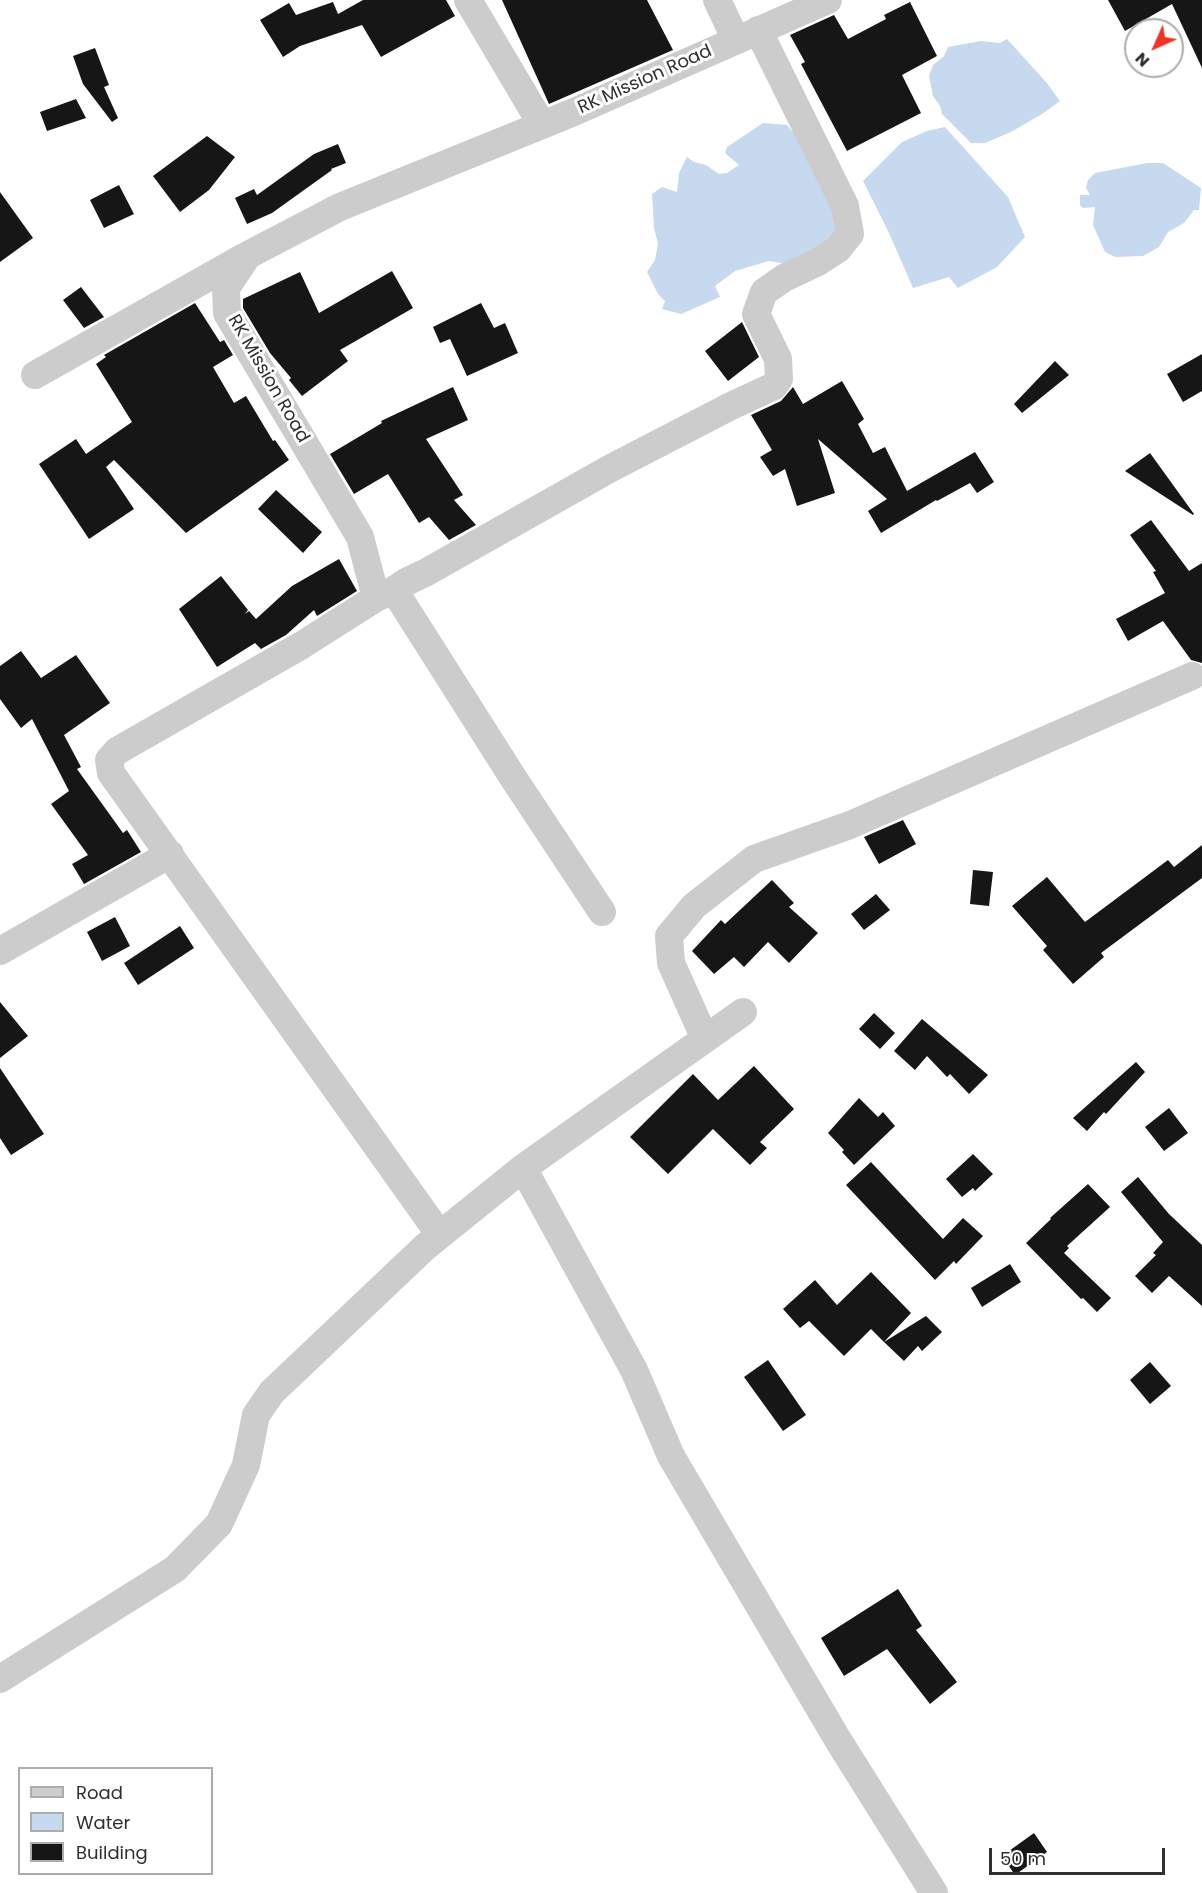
<!DOCTYPE html>
<html>
<head>
<meta charset="utf-8">
<style>
  body { margin:0 }
  #map { position:relative; width:1202px; height:1893px; overflow:hidden; background:#fff; font-family:Poppins,sans-serif }
  canvas { display:block }
  .legend { position:absolute; left:18px; top:1767px; width:195px; height:108px; box-sizing:border-box; background:#fff; border:2px solid #acacac; margin:0; padding:8px 10px; list-style:none; font-size:18px; color:#2f2f2f }
  .legend li { display:flex; align-items:center; gap:12px; height:30px }
  .legend b { width:30px; border:2px solid #acacac }
  .north { position:absolute; left:1124px; top:18px; width:60px; height:60px; box-sizing:border-box; background:#fff; border:2px solid #acacac; border-radius:50%; rotate:225deg; font-size:16px; font-weight:700; line-height:24px; text-align:center; color:#2f2f2f }
  .north::after { content:''; display:block; margin:auto; width:21px; height:27px; background:#f03426; clip-path:polygon(50% 0,100% 100%,50% 72%,0 100%) }
  .scale { position:absolute; left:989px; top:1848px; width:176px; height:27px; box-sizing:border-box; border:3px solid #2f2f2f; border-top:0; padding-left:8px; font-size:18px; line-height:21px; white-space:nowrap; color:#2f2f2f; -webkit-text-stroke:4px #fff; paint-order:stroke }
</style>
</head>
<body>
<div id="map">
<canvas width="1202" height="1893"></canvas>
<ul class="legend">
<li><b style="height:8px;background:#ccc"></b>Road</li>
<li><b style="height:16px;background:#c6d9ee"></b>Water</li>
<li><b style="height:16px;background:#161616"></b>Building</li>
</ul>
<div class="north">N</div>
<div class="scale">50 m</div>
</div>
<script>
const context = document.querySelector('canvas').getContext('2d');
context.lineJoin = 'round';
function paint(path, color) { context.fillStyle = color; context.fill(path, 'evenodd'); }
const shape = rows => new Path2D(rows.map(r => 'M' + r).join(''));
function stroke(path, color, width, dash) { context.strokeStyle = color; context.lineWidth = width; context.lineCap = dash ? 'butt' : 'round'; context.setLineDash(dash || []); context.stroke(path); }
function label(font, color, halo, rows, align = 'center') {
  context.font = font + ' Poppins,sans-serif'; context.lineWidth = 6; context.setLineDash([]); context.textBaseline = 'middle'; context.strokeStyle = halo; context.fillStyle = color; for (const [text, x, y, turn = 0] of rows) {
    context.save(); context.translate(x, y); context.rotate((+turn || 0) * Math.PI / 180); context.textAlign = isNaN(turn) ? turn : align; if (halo) context.strokeText(text, 0, 0); context.fillText(text, 0, 0); context.restore();
  }
}
const water = shape([
  [1007,39,1046,82,1060,101,1042,114,1011,132,985,143,971,143,942,114,940,106,933,96,929,76,933,65,944,56,948,47,981,41,1000,43],
  [763,123,787,125,808,151,837,210,838,236,792,265,769,261,735,271,715,286,720,297,681,314,662,309,665,301,658,294,647,272,655,260,658,244,654,228,652,194,662,187,677,192,679,173,687,157,694,162,706,165,719,174,727,173,739,165,725,153,727,147],
  [945,127,1008,197,1025,237,997,267,958,288,949,277,913,288,889,233,863,181,902,142,927,131],
  [1147,163,1163,163,1201,188,1199,210,1194,210,1184,223,1168,232,1159,247,1143,256,1115,257,1105,252,1093,225,1095,207,1083,208,1080,205,1080,195,1090,195,1086,188,1088,180,1095,173]
]);
const building = shape([
  [363,0,446,0,455,16,381,57,362,25,300,46,283,57,260,20,289,3,296,15,333,2,338,14],
  [502,0,647,0,673,50,549,104],
  [1108,0,1202,0,1202,68,1172,4,1125,31],
  [910,2,937,56,902,75,921,113,847,151,801,64,805,62,790,35,834,15,848,39,886,19,884,15],
  [95,48,109,85,104,87,118,118,112,122,83,84,73,56],
  [76,99,86,118,47,131,40,112],
  [207,136,235,157,209,190,180,212,153,176],
  [338,144,346,163,331,169,332,170,272,213,247,224,235,198,254,189,257,195,314,154],
  [119,185,134,214,104,228,90,200],
  [0,192,33,238,0,262],
  [392,271,413,308,340,350,348,361,302,396,289,380,291,378,270,353,243,308,243,299,300,272,319,313],
  [81,287,104,317,84,328,63,300],
  [195,303,220,342,224,340,233,355,213,367,234,403,246,396,273,441,275,440,289,460,186,533,114,460,106,467,134,509,89,539,39,464,76,439,86,454,132,422,96,364,106,357,104,355],
  [481,303,494,328,505,323,518,353,467,376,450,339,440,343,433,327],
  [742,322,759,357,728,381,705,351],
  [1202,354,1202,391,1183,402,1167,374],
  [1055,361,1069,375,1022,413,1014,404],
  [842,381,864,419,858,424,873,453,885,447,907,491,975,452,994,482,977,493,970,483,937,501,936,500,881,533,868,511,887,499,818,439,835,493,797,506,785,469,773,476,760,457,772,450,751,415,781,401,793,387,803,404],
  [453,387,468,420,426,439,463,495,454,500,476,525,449,540,429,517,419,523,388,474,354,494,330,454,382,423,381,421],
  [1150,453,1194,514,1193,515,1125,471],
  [276,490,322,532,303,553,258,509],
  [1151,520,1189,571,1202,563,1202,663,1191,660,1163,621,1128,641,1116,619,1165,593,1153,572,1156,571,1130,535],
  [339,559,357,591,317,616,314,610,286,635,261,649,255,643,217,667,179,609,221,576,248,610,245,614,249,611,256,619,292,586],
  [21,651,41,678,76,655,110,703,64,735,81,767,77,769,123,833,127,830,141,852,84,884,72,864,88,855,51,804,69,791,32,719,21,728,0,699,0,666],
  [903,820,916,844,879,864,864,837],
  [1202,845,1202,878,1101,953,1104,957,1073,984,1043,950,1047,946,1012,906,1047,877,1085,922,1168,860,1174,867],
  [973,870,993,872,989,906,970,904],
  [772,880,794,903,789,907,818,933,789,963,768,942,744,967,734,957,714,974,692,951,721,920,725,924],
  [876,894,890,910,864,930,851,914],
  [115,917,130,946,102,961,87,932],
  [180,926,194,948,138,985,124,963],
  [0,1002,28,1036,0,1058],
  [874,1013,895,1033,880,1049,859,1029],
  [922,1019,988,1075,969,1094,950,1074,947,1077,927,1056,915,1070,894,1051],
  [1136,1062,1145,1072,1106,1114,1104,1112,1087,1131,1073,1118],
  [754,1066,794,1109,760,1142,767,1148,750,1165,713,1129,668,1174,630,1137,693,1074,718,1100],
  [0,1068,44,1134,11,1155,0,1138],
  [859,1098,878,1117,883,1112,895,1126,854,1165,842,1152,844,1150,828,1133],
  [1169,1108,1188,1133,1164,1151,1145,1127],
  [973,1154,993,1174,975,1191,973,1188,962,1197,946,1179],
  [871,1162,943,1239,963,1218,983,1236,956,1264,954,1261,935,1280,846,1185],
  [1138,1177,1169,1214,1202,1245,1202,1306,1169,1276,1152,1293,1135,1276,1156,1255,1153,1253,1163,1242,1121,1192],
  [1088,1184,1110,1207,1067,1246,1069,1248,1064,1253,1111,1298,1097,1312,1083,1298,1081,1299,1026,1243,1051,1219,1050,1218],
  [1010,1264,1021,1282,982,1307,971,1288],
  [871,1272,911,1313,884,1342,871,1329,844,1356,809,1321,800,1328,783,1309,815,1280,837,1305],
  [926,1316,942,1332,922,1351,918,1346,904,1361,884,1342],
  [768,1360,806,1415,783,1431,744,1377],
  [1150,1362,1171,1386,1150,1404,1130,1380],
  [898,1589,922,1626,916,1630,957,1682,930,1704,887,1649,844,1676,821,1638],
  [1034,1833,1047,1852,1015,1875,1002,1856]
]);
const minor = shape([
  [468,0,542,125],
  [717,0,736,40],
  [35,375,244,257],
  [394,590,512,776,602,912],
  [376,598,394,590,406,582,425,573,611,468,731,406,774,386,779,379,778,359,756,314,764,292,784,278,818,262,838,249,850,234,845,206,758,30],
  [0,951,170,854],
  [705,1039,671,963,669,936,694,906,754,859,850,825,1192,676],
  [523,1168,634,1370,671,1456,838,1740,934,1893],
  [440,1235,111,773,109,760,117,751,302,645,376,598,360,537,227,313,226,288,248,255,340,207,574,112,828,0],
  [0,1679,175,1569,219,1524,246,1465,256,1415,272,1392,425,1247,523,1168,743,1012]
]);
const streetNames = [
  ["RK Mission Road",645,80,-24],
  ["RK Mission Road",268,379,60]
];
paint(water, '#c6d9ee');
paint(building, '#161616');
stroke(minor, '#ccc', 28);
label('18px', '#2f2f2f', '#fff', streetNames);
</script>
</body>
</html>
